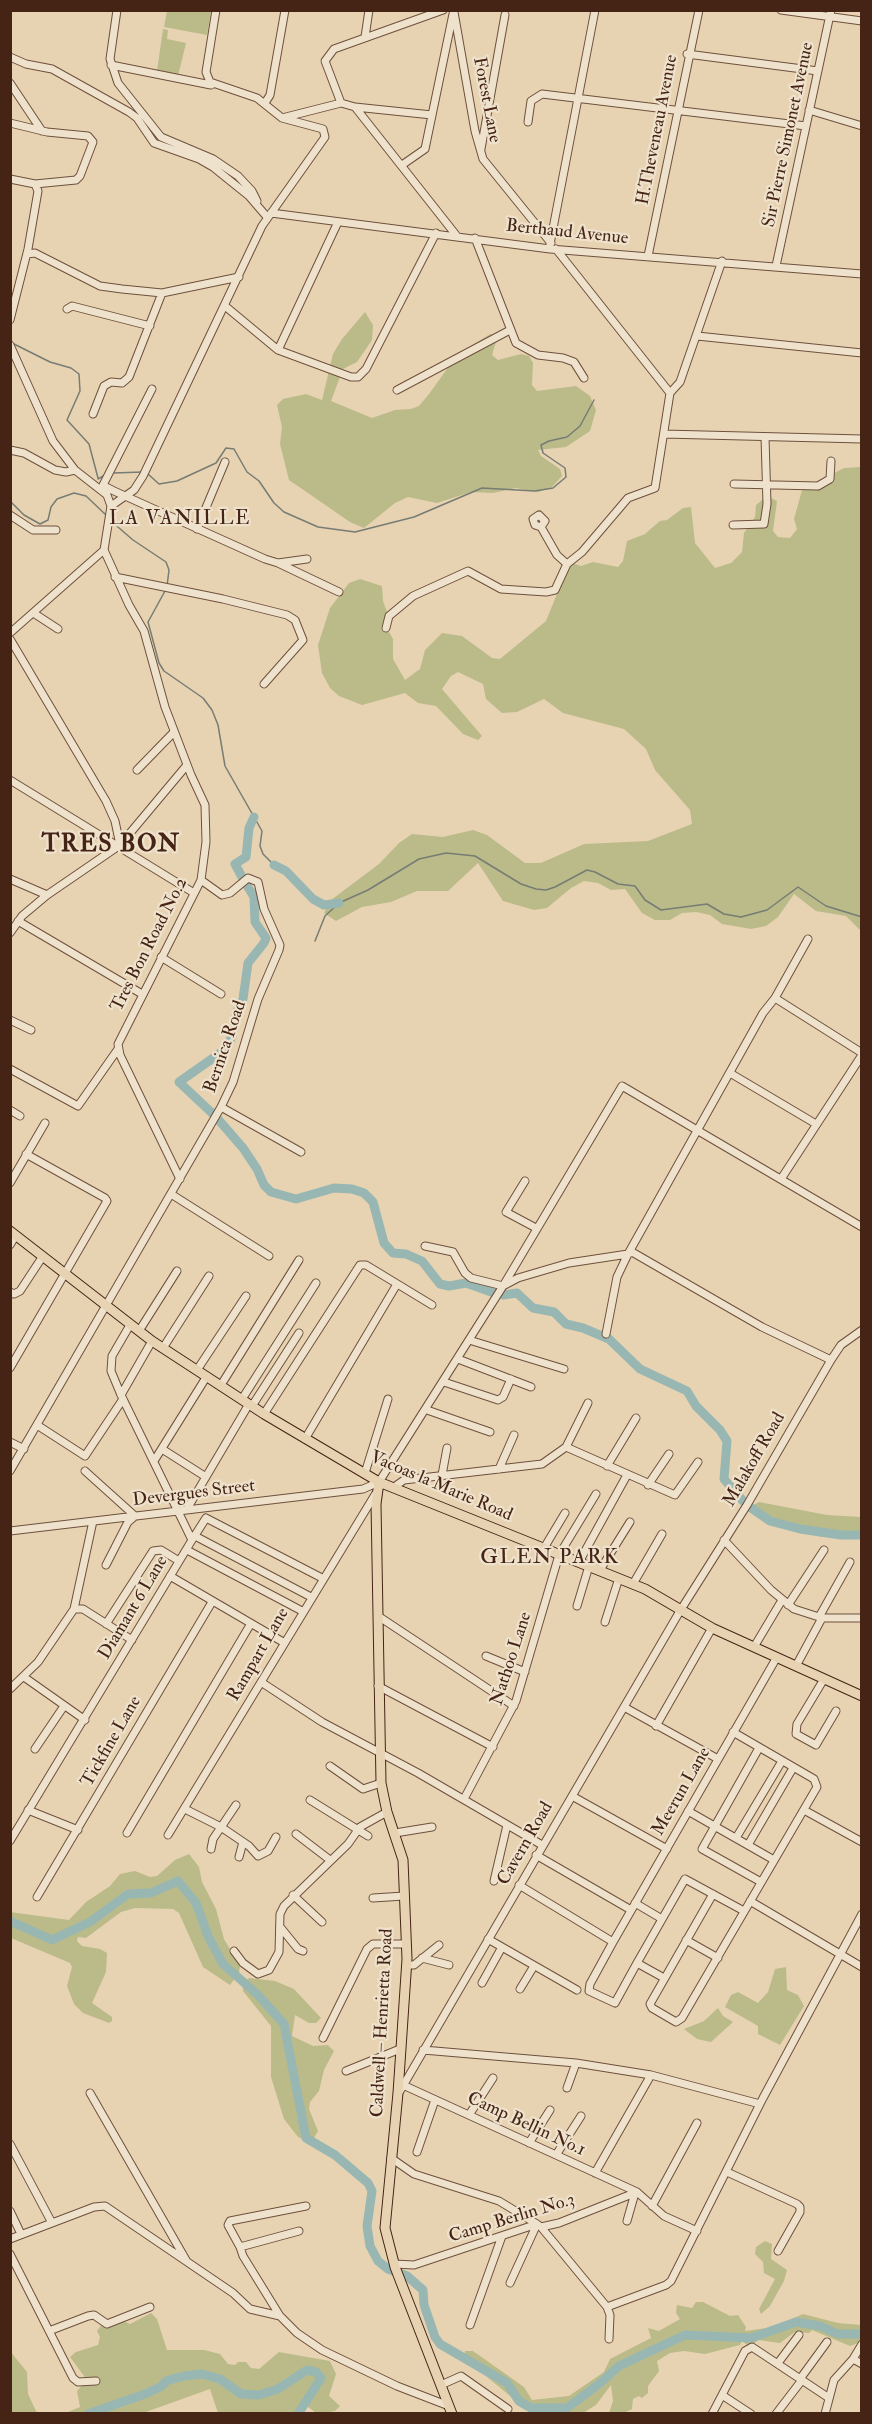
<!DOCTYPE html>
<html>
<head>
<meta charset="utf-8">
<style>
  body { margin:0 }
  #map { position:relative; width:872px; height:2424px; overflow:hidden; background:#e7d3b2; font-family:"IM FELL Double Pica",serif }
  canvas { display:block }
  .frame { position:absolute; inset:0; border:12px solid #452415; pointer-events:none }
</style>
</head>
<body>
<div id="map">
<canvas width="872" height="2424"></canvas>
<div class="frame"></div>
</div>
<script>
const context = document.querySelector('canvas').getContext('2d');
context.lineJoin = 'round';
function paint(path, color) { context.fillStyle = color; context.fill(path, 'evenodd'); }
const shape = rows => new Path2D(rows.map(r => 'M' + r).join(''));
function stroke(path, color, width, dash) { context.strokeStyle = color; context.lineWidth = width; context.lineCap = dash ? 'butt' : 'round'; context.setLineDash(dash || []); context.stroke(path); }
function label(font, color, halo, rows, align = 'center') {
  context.font = font + ' "IM FELL Double Pica",serif'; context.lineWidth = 4.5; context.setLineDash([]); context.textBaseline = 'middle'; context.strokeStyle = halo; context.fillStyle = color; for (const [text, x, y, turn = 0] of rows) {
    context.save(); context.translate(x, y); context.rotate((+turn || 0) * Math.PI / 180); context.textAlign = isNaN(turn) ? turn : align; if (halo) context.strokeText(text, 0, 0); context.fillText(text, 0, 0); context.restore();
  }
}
const green = shape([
  [167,11,211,11,207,35,164,27],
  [163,29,168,30,167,39,186,43,178,76,157,71],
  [365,312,373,325,372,340,357,362,343,369,331,401,372,418,395,410,411,409,419,406,429,394,457,355,490,334,498,335,492,355,498,360,521,354,529,356,533,363,532,385,537,391,576,386,590,396,596,410,590,431,566,447,538,450,541,456,560,469,562,476,552,487,538,492,516,488,493,493,471,492,437,503,408,497,395,503,364,528,350,522,289,480,280,444,282,427,277,405,283,399,306,394,322,400,333,354,342,339],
  [860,467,861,931,846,916,816,911,794,894,778,917,766,926,751,929,722,924,710,915,696,912,682,913,670,920,655,920,642,913,625,889,611,890,598,883,584,881,571,888,547,908,534,910,503,901,478,863,448,891,417,891,391,902,362,907,336,921,324,913,331,900,379,864,399,843,412,834,443,837,473,830,487,835,525,863,541,863,584,844,648,841,692,824,690,810,655,770,646,749,624,729,563,713,544,699,517,712,502,713,486,699,483,684,458,672,451,676,442,689,482,736,478,740,463,734,436,706,418,703,405,693,362,705,339,696,330,688,322,673,318,645,330,608,349,583,360,579,382,586,383,601,387,612,381,629,389,632,393,639,393,659,405,680,420,669,425,650,442,633,462,636,492,658,500,659,546,621,570,562,581,566,593,562,618,567,623,561,627,541,645,534,660,521,667,520,683,508,691,507,695,543,715,568,731,563,742,552,744,533,755,517,756,505,767,496,777,501,773,531,778,537,790,538,797,529,794,519,802,490,844,468],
  [759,1502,827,1515,861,1517,861,1537,822,1537,762,1519,755,1513,752,1506],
  [189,1854,199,1867,202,1882,216,1909,224,1939,240,1966,239,1973,230,1985,203,1967,179,1913,173,1909,135,1908,121,1912,86,1938,78,1937,77,1941,82,1946,100,1949,107,1953,106,1972,92,2003,112,2017,112,2021,109,2023,83,2013,74,2004,67,1986,72,1967,70,1963,11,1938,10,1912,69,1920,86,1902,110,1886,120,1874,135,1871,150,1877,157,1876,175,1860],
  [786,1967,787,1990,798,1995,804,2006,780,2045,758,2034,758,2026,725,2007,731,1995,738,1992,758,2003,768,1992,775,1969],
  [249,1978,275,1981,294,1989,321,2018,316,2023,309,2023,295,2015,292,2036,313,2046,328,2045,334,2051,324,2070,319,2091,310,2102,309,2109,318,2131,311,2143,298,2137,284,2119,271,2077,271,2026,243,1991,243,1983],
  [718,2008,723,2016,733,2022,711,2042,697,2039,684,2029,704,2021],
  [765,2241,772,2244,771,2259,787,2270,784,2281,770,2306,761,2314,759,2309,775,2279,764,2273,763,2262,755,2254,756,2247],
  [696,2302,703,2302,730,2316,738,2315,746,2327,745,2331,774,2327,803,2314,838,2323,861,2325,861,2342,850,2346,812,2330,809,2333,795,2332,780,2343,758,2340,750,2347,742,2341,740,2345,705,2354,684,2351,670,2353,657,2361,659,2371,648,2386,648,2393,642,2398,639,2396,633,2399,632,2409,624,2413,609,2413,613,2401,611,2385,596,2405,583,2413,550,2413,526,2409,464,2358,465,2351,473,2351,524,2387,532,2400,569,2396,604,2372,610,2359,651,2338,648,2328,659,2331,680,2319,676,2313,677,2305,692,2308],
  [151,2313,157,2319,167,2350,204,2350,220,2354,228,2364,235,2365,238,2362,246,2362,251,2368,259,2369,279,2352,330,2361,336,2374,329,2396,340,2406,335,2411,322,2413,316,2413,303,2403,295,2413,218,2413,210,2389,143,2413,63,2414,80,2407,77,2391,87,2380,70,2357,76,2352,98,2345,100,2337,97,2331,102,2324,116,2318,130,2324],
  [10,2351,27,2372,28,2394,37,2413,11,2413]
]);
const stream = shape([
  [14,344,50,362,71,368,79,374,80,391,67,420,89,444,98,478],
  [113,473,143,472],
  [148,474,159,484,177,481,216,463,226,448,234,449,247,472,259,481,274,503,284,512,318,527,355,532,414,517,482,488,535,491,553,488,566,477,565,468,543,453,541,445,549,441,567,437,580,426,594,400],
  [98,479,105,475],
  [10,501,24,515,40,524,48,520,51,507,57,499,74,493,86,496,106,515],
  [111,521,133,540,166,562,169,570,167,586],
  [165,591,148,622,159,663,164,671,203,698,212,710,218,725,225,766,262,831,260,846,263,854,274,865],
  [315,941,325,916,339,903,368,890,419,859,446,853,475,856,521,884,536,889,546,890,555,887,587,870,595,872,618,884,635,886,645,900,661,910,707,904,724,914,741,917,767,910,798,887,826,906,862,917]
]);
const river = shape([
  [274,865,286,871,313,899,324,905,339,903],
  [242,877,235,864,246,857,249,828,254,817],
  [213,1114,179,1082,226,1049,232,1036,237,1011,243,999,248,963,264,943,266,938,255,922,254,897,246,884],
  [217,1118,243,1148,257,1169,264,1185,271,1192,296,1199,334,1188,352,1189,364,1193,373,1202,384,1243,393,1253,406,1254,422,1261,440,1284,449,1286,466,1283,494,1293],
  [503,1295,517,1293,533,1308,554,1312,566,1324,583,1328,609,1339,640,1369,687,1391,696,1406,720,1430,727,1441,724,1479,743,1501],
  [747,1505,770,1521,800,1529,841,1535,862,1535],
  [10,1921,52,1940,90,1922,128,1894,151,1893,178,1881,196,1903,208,1936,223,1964,258,1995,284,2024,306,2138,335,2155,368,2183,372,2191,367,2226,370,2246,378,2261,388,2269,407,2276,423,2290,424,2305,435,2337,440,2344,507,2383,519,2401,531,2408,567,2408,599,2384,619,2366,685,2335,751,2338,796,2322,820,2326,838,2334,862,2334],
  [88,2414,145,2394,162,2386,166,2381,184,2376,202,2374,220,2379,241,2394,259,2395,278,2389,307,2370,316,2372,321,2378,298,2414]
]);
const minor = shape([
  [117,10,110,59,118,83,161,137,213,159,238,176,252,191,257,201],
  [781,10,862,21],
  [454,12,475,131,483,159,551,243],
  [365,37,369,10],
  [687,54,818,71],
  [10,57,26,64,52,69,129,112,137,118,154,143,199,159,213,167,249,196,267,217],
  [111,65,211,85],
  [10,83,42,131],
  [265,103,270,95,285,10],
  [341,103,355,107,456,235],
  [355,107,432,115],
  [809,110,862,126],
  [282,118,341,103,325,61,334,49,443,10],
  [528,122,531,101,542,94,806,126],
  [10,123,47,132,88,136,93,142,80,176,76,180,35,184],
  [481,149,505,15],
  [402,165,425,149,453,14],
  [10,179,35,184,38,191,28,249,10,320],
  [271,213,550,249,862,274],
  [475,238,516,343,538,355,563,358,574,362,584,378],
  [550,244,595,10],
  [556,249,670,393],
  [27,254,35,253,100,286,122,289,162,293,239,277],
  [648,256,699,10],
  [776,266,831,10],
  [225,306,278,350,351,377,358,377,366,369,436,233],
  [67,309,72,306,150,326],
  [697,336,862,353],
  [10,345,53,441,75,470,107,495,111,506,104,550,10,633],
  [278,350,338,222],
  [397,390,510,330],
  [93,414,104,386,111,382,122,383,129,377,162,293],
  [664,434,862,439],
  [10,450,24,453,55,470,66,472,75,470],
  [734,484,818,486,830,479,831,461],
  [101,489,106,487,114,491,265,559,278,563,307,559],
  [101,489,152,389],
  [111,506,134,490,143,476,262,226,325,137,323,129,282,118,257,98,210,82,206,72,216,10],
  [10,515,33,530,56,530],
  [733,525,764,524,767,504,765,437],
  [541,527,545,521,539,515,533,519,535,525,541,527,557,555,567,564],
  [197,529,225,462],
  [104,550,129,605,144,631,165,707,191,775,205,805,206,842,201,880,118,1044,120,1055,180,1179],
  [278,563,339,592],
  [115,577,223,599,287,615,295,620,303,640,264,684],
  [35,614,58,629],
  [386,628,389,616,413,596,468,571,501,589,546,592,555,590,567,564,582,552,628,498,655,488,670,393,680,382,722,261],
  [10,639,106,801,115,821,120,845],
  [137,770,174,732],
  [10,780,194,893],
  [10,879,47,895],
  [18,921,142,994],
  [10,933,22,916,47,895,120,845,187,765],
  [808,939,775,998,862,1053],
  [161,957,221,994],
  [10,1020,31,1030],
  [10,1069,78,1106,118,1049],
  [730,1073,816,1124],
  [221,1107,301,1152],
  [10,1110,20,1116],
  [781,1179,862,1055],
  [525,1181,506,1212,536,1228],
  [10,1183,45,1123],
  [171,1194,269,1256],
  [10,1245,16,1235],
  [425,1246,453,1252,465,1273,471,1278,503,1286,518,1278,569,1263,628,1254,763,1013,775,998],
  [10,1292,14,1294,20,1291,43,1256],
  [139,1331,177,1271],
  [606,1334,617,1277,628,1254,632,1252,762,1327,831,1360],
  [469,1340,564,1369],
  [163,1348,209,1276],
  [458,1359,531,1387],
  [10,1368,107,1201,105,1198,26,1154],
  [197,1370,246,1296],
  [444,1382,498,1400,503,1397,511,1379],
  [221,1385,299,1260],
  [121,1395,152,1341],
  [242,1399,316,1283],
  [252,1406,299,1333],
  [427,1410,490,1432],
  [264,1414,360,1265,366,1265,432,1305],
  [37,1425,85,1456,123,1399],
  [305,1439,397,1284],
  [10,1442,24,1449],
  [566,1447,675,1495,698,1462],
  [162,1449,206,1477],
  [154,1461,207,1376],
  [607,1466,636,1418],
  [499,1469,514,1435],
  [10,1471,221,1107,233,1082,258,999,279,950,280,945,264,909,258,882,248,878,230,893,222,895,201,880],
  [85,1471,135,1516,128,1522,106,1565],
  [365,1473,388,1399],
  [442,1475,447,1448],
  [648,1485,669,1454],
  [394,1487,404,1480,542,1464,566,1447,588,1403],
  [187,1509,249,1404],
  [10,1531,363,1489,379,1482,503,1286,622,1086,862,1227],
  [195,1536,311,1597],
  [192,1540,206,1518,322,1578],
  [724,1540,771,1590,794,1609,822,1618,862,1618],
  [544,1548,565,1513],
  [187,1550,302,1611],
  [579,1562,627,1475],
  [600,1570,630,1522],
  [170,1576,283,1642],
  [633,1584,662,1534],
  [788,1605,824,1550],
  [577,1606,589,1566],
  [74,1609,83,1609,132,1640],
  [378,1616,514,1706],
  [819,1617,850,1562],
  [605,1622,619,1578],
  [106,1624,153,1551,161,1550,179,1561],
  [754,1647,782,1600],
  [486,1656,525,1672],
  [796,1666,822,1618],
  [24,1677,85,1720],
  [824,1679,797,1724,796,1734,816,1745,836,1711],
  [261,1682,322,1722,418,1773,542,1845],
  [378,1686,493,1747],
  [10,1689,38,1662,74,1609,93,1521],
  [624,1707,718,1759],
  [656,1726,712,1628],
  [759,1748,702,1849,761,1882],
  [35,1749,64,1706],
  [330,1766,363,1789,381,1783],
  [572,1796,667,1849],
  [464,1799,516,1701,559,1555,596,1494],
  [310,1800,368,1836],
  [185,1809,221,1827,249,1846,258,1856,268,1851,276,1837],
  [28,1810,78,1830],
  [804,1810,862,1842],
  [688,1811,774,1860],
  [127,1833,250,1625],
  [395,1833,432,1827],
  [296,1834,330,1860],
  [168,1835,376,1493],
  [736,1838,782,1761],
  [10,1841,192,1540,121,1395,111,1371,112,1356,130,1325],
  [748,1845,793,1768],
  [211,1849,213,1839,236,1805],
  [536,1855,631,1910],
  [239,1857,243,1842],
  [494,1881,507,1825],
  [519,1885,613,1942],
  [713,1894,650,2004,652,2008,676,2022,682,2018,817,1787,814,1779,733,1732],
  [293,1895,322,1922],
  [37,1897,212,1602],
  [373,1898,404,1896],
  [750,1901,862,1967],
  [635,1903,662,1919],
  [281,1928,298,1949,303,1951],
  [488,1939,577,1990],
  [686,1940,718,1958],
  [234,1951,243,1963,258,1974,269,1970,279,1952,280,1914,284,1906,348,1844,360,1827,387,1812],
  [422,1958,449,1965],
  [637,1963,615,2003,589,1991,590,1984,613,1942,777,1657],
  [407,1965,414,1965,439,1945],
  [664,1978,637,1963,685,1879,744,1911],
  [482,1983,502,1947],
  [520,1989,534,1966],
  [323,2038,367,1949,373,1944,406,1944],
  [423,2050,576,2063,567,2088],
  [576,2063,651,2075,760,2104],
  [346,2071,400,2049],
  [403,2085,637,2192,664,2216,697,2231],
  [400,2091,680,1611,747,1505,831,1360,841,1345,862,1330],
  [90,2093,186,2260],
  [469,2115,493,2078],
  [529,2143,550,2110],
  [10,2144,52,2223],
  [417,2152,435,2100],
  [556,2155,581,2116],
  [391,2158,414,2174,499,2201,537,2224,510,2283],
  [727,2172,797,2204,800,2207,800,2212,778,2251],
  [595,2173,651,2075],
  [652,2206,697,2123],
  [10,2211,21,2234],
  [627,2221,635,2193],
  [541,2227,607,2307,610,2315,609,2339],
  [10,2239,94,2207,105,2206,233,2293,250,2309,280,2316,297,2333,322,2350,397,2386,449,2406],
  [240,2247,228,2225,230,2221,306,2206],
  [10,2254,73,2378,78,2382,96,2381],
  [394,2264,414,2265,537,2224,541,2227,559,2223,637,2192],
  [607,2307,666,2285,671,2281,763,2098,862,1914],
  [280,2316,243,2256,240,2247,299,2231],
  [470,2325,502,2236],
  [49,2331,88,2316,94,2315,107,2324,150,2307],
  [853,2359,862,2364],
  [778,2363,799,2335],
  [800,2379,827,2342],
  [441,2385,461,2376,508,2409],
  [722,2395,751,2414],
  [712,2414,745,2351,752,2347,829,2398],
  [776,2414,802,2380],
  [825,2414,834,2380,853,2359,862,2344]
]);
const major = shape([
  [10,1231,152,1341,264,1414,379,1482,645,1589,712,1628,862,1696],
  [379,1482,376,1504,381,1783,387,1812,403,1860,407,1959,398,2093,385,2228,395,2267,452,2414]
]);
const streetNames = [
  ["Forest Lane",486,100,79],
  ["H.Theveneau Avenue",658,130,-79],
  ["Sir Pierre Simonet Avenue",789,135,-78],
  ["Berthaud Avenue",567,233,6],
  ["Tres Bon Road No.2",150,945,-63],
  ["Bernica Road",226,1047,-71],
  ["Malakoff Road",755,1460,-60],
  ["Vacoas la Marie Road",441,1487,23],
  ["Devergues Street",194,1494,-7],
  ["Diamant 6 Lane",134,1608,-59],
  ["Rampart Lane",259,1655,-60],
  ["Nathoo Lane",512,1659,-72],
  ["Tickfine Lane",112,1742,-60],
  ["Meerun Lane",682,1792,-60],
  ["Cavern Road",526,1844,-60],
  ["Caldwell – Henrietta Road",383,2023,-87],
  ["Camp Bellin No.1",526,2125,25],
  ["Camp Berlin No.3",512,2219,-17]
];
const neighbourhoodNames = [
  ["LA VANILLE",180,520]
];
const quarterNames = [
  ["GLEN PARK",550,1558]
];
const districtNames = [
  ["TRES BON",111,846]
];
paint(green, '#babb89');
stroke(stream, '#777c74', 1.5);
stroke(river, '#98b7b3', 9);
stroke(minor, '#6e503c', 9);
stroke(major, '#452415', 11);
stroke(minor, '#efe2cd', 7);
stroke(major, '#e7d3b2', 9);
label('18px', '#452415', '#efe2cd', streetNames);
context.letterSpacing = '1.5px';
label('20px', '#452415', '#efe2cd', neighbourhoodNames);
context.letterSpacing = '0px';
context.letterSpacing = '1.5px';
label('21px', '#452415', '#efe2cd', quarterNames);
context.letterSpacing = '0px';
context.letterSpacing = '1.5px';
label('bold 24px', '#452415', '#efe2cd', districtNames);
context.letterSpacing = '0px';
</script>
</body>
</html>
